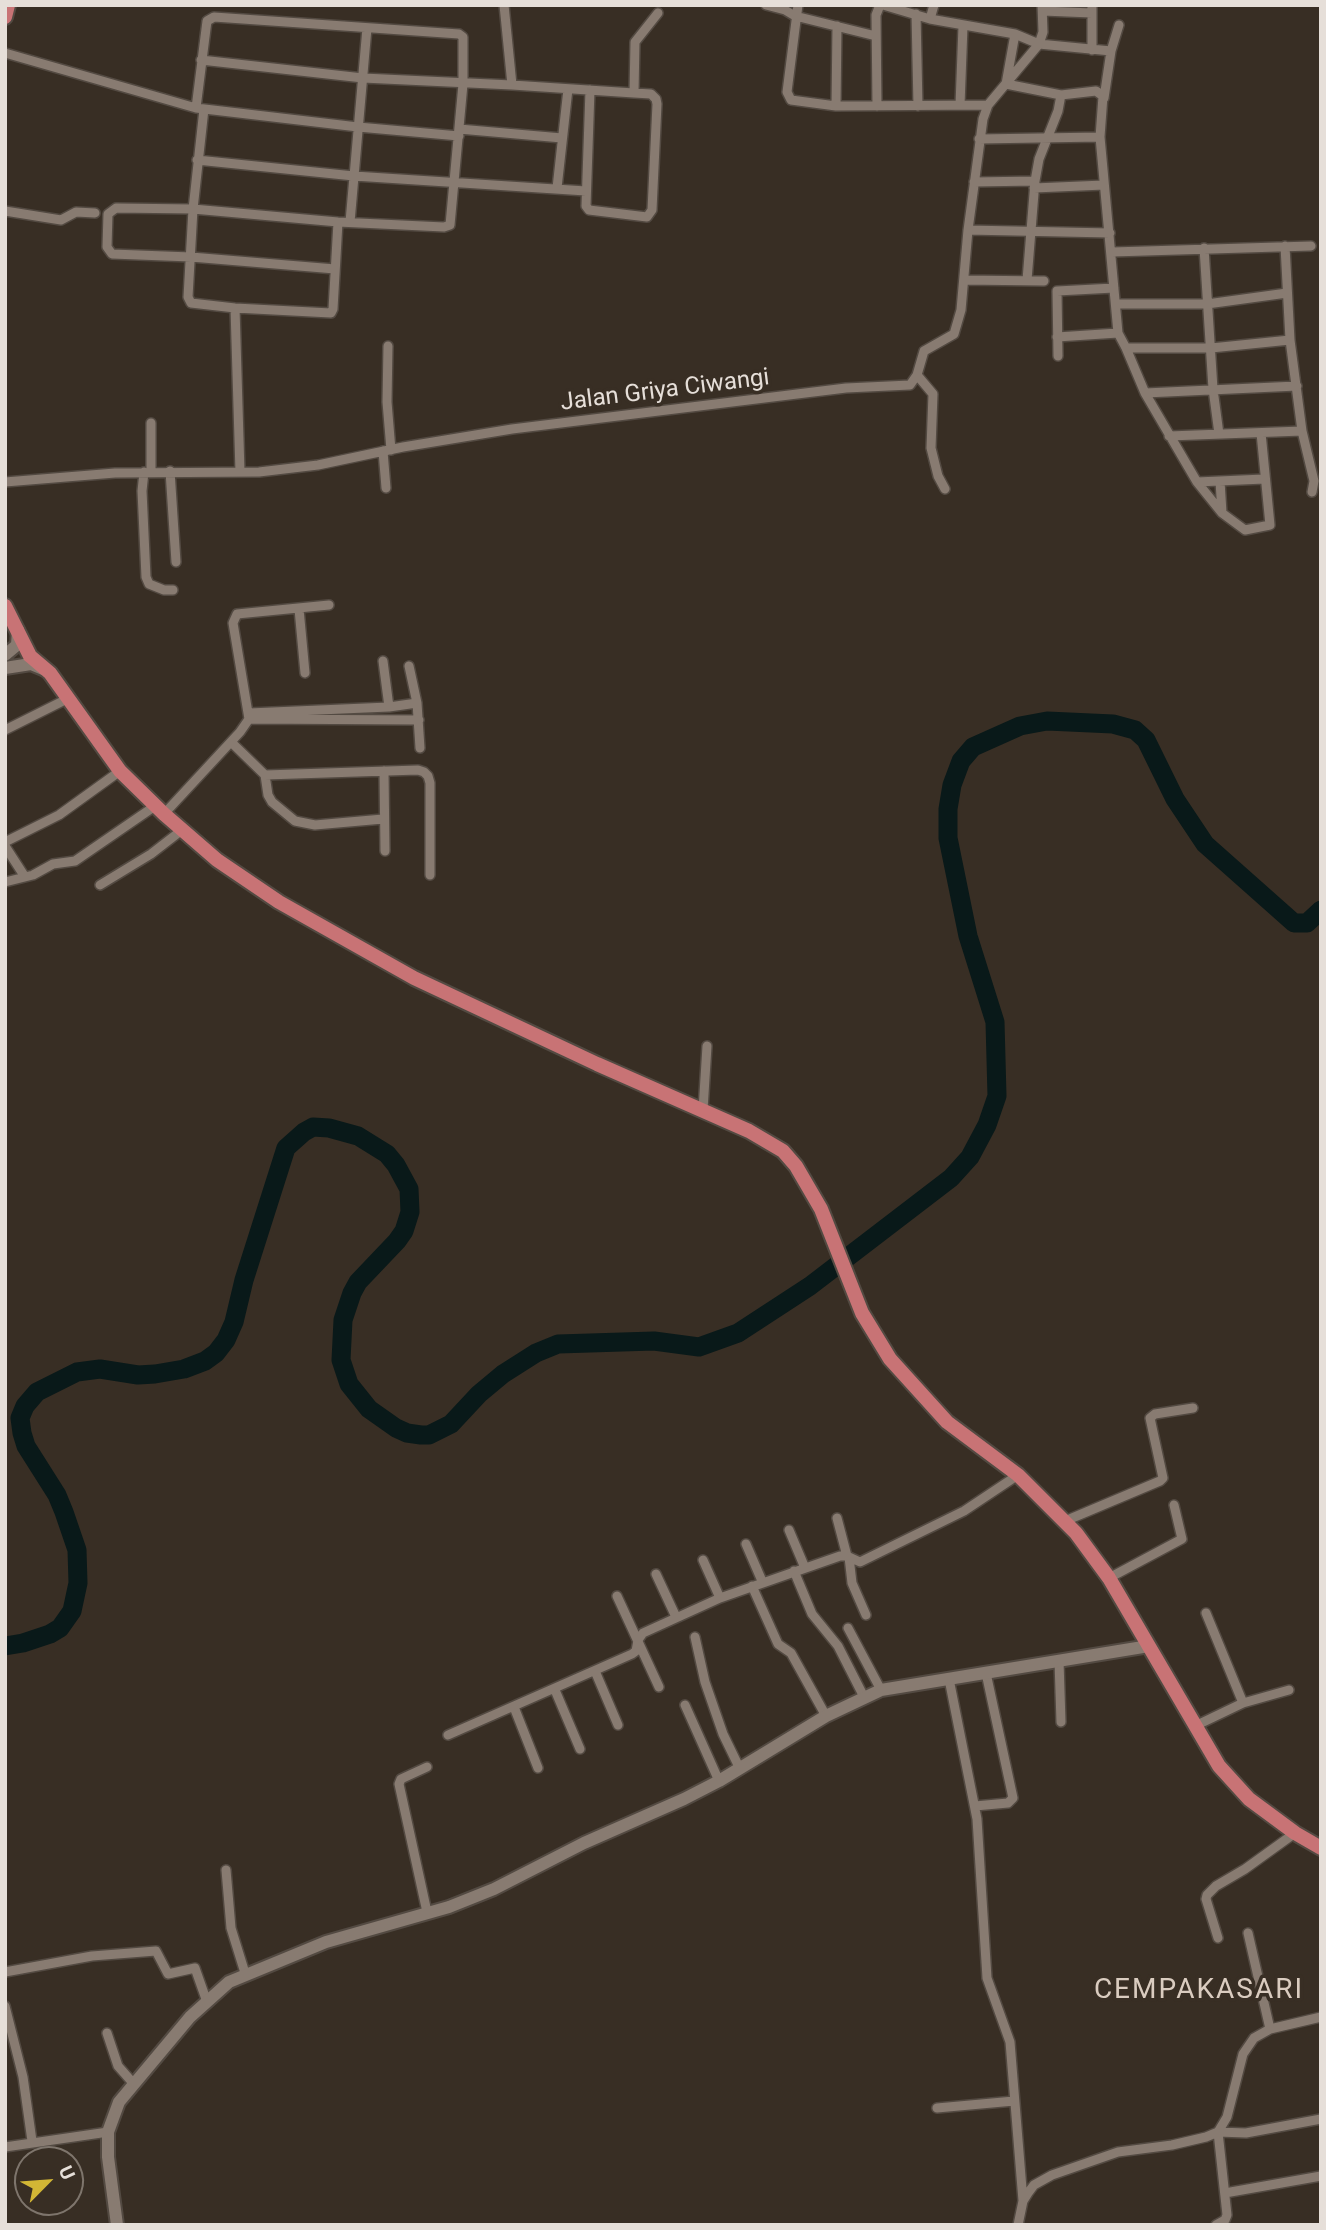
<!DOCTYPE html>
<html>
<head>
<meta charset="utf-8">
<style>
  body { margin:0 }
  #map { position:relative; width:1326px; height:2230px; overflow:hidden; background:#382e24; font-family:Roboto,sans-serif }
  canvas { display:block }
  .frame { position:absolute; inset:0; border:7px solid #e6dfd9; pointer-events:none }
  .north { position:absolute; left:14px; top:2146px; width:70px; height:70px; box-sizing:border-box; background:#382e24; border:2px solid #7e756c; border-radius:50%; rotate:65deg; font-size:19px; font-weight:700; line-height:28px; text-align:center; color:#e6dfd9 }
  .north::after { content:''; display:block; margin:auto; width:24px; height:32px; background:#d2b635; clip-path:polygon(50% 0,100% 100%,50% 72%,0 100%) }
</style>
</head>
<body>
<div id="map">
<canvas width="1326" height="2230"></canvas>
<div class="frame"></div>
<div class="north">U</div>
</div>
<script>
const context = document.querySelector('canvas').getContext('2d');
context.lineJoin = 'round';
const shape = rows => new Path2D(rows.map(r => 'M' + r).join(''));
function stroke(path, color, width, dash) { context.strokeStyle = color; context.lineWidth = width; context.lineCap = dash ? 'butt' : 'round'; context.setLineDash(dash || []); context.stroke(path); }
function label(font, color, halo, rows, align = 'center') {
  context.font = font + ' Roboto,sans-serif'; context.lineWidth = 7; context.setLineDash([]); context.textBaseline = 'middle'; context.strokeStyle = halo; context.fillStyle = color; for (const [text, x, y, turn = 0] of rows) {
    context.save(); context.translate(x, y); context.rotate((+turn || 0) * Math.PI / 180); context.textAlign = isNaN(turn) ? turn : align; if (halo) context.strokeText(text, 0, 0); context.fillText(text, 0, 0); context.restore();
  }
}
const river = shape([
  [5,1646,23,1643,50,1634,60,1628,72,1611,78,1583,77,1550,64,1512,57,1495,26,1446,22,1433,20,1418,25,1406,37,1392,77,1372,100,1369,138,1375,155,1374,184,1369,205,1361,216,1353,226,1340,234,1322,244,1280,286,1148,304,1132,313,1127,329,1128,358,1136,387,1154,396,1165,409,1189,410,1212,404,1231,397,1241,358,1282,352,1293,343,1320,341,1360,349,1384,369,1409,396,1428,407,1433,421,1435,429,1435,451,1424,479,1394,503,1374,536,1353,558,1344,654,1341,699,1347,738,1333,810,1286,951,1178,970,1157,987,1125,997,1096,995,1022,968,936,948,838,948,809,952,785,961,761,973,747,1020,726,1047,721,1113,724,1135,730,1146,740,1175,799,1205,844,1294,923,1307,923,1321,910]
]);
const street = shape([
  [504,5,512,85],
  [766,5,785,10,795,16,876,36],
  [798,5,787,92,791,100,836,106,988,105],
  [883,5,930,19,1015,34,1039,44,1111,51],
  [1043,11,1092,13],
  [916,14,918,106],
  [930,19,934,5],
  [1015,34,1006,84,1061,95,1096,91,1103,96,1100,137,1118,333,1126,348,1145,393,1197,482,1222,513,1245,530,1270,525,1261,433],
  [1092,50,1092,5],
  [5,53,196,108,358,127,459,136],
  [201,60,363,78,512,85,634,93,651,94,656,99,657,104,652,210,647,217,589,210,586,206,590,90],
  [634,93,635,42,658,13],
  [1104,98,1111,51,1119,25],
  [960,105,963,26],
  [836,106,837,26],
  [877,106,876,15,880,5],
  [196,108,207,21,214,17,459,34,463,37,463,84,450,225,444,227,338,222,193,209,116,208,108,214,107,247,112,254,191,257,335,269],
  [204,109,193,209,188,297,191,303,235,308,331,313,333,309,338,222],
  [459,129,562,138],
  [979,139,1100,137],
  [197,160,354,176,586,191],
  [974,182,1035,181],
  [557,188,568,89],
  [1034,188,1104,185],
  [5,211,61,220,76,212,95,213],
  [350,222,367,28],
  [968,230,1110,233],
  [1285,246,1290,340,1302,431,1314,481,1312,492],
  [1204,248,1213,389,1219,434],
  [1112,252,1311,246],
  [964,280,1044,281],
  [1027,280,1035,181,1039,159,1058,111,1061,95],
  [1116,304,1207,304,1287,293],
  [235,308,240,472],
  [1057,337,1118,333],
  [388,346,387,402,391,450],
  [1126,348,1211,348,1290,340],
  [1058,356,1057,291,1114,288],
  [917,375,933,394,931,448,938,476,945,489],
  [1145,393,1297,386],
  [151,423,151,472],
  [1169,436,1302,431],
  [383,451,386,488],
  [170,471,176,562],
  [144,472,142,491,146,577,149,584,164,590,173,590],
  [1220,481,1222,513],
  [5,482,115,473,259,472,318,465,403,447,512,429,846,388,910,385,917,375,924,351,954,334,961,310,968,230,983,119,988,105,1039,44,1043,32,1042,5],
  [1197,482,1264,479],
  [299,609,305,673],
  [383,661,389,707],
  [409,666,417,703,420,748],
  [249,713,389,707,417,703],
  [249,719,419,720],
  [5,730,67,699],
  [231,742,265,775,418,770,424,772,428,776,430,783,430,875],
  [384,771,385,851],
  [265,775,268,795,272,802,295,821,315,825,383,819],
  [164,814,240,732,249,719,233,623,237,614,329,605],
  [5,842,59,815,120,771],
  [5,846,25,877],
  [5,882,33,875,53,864,75,861,155,806],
  [100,885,151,854,182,830],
  [703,1110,707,1046],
  [837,1518,847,1556],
  [1065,1521,1160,1481,1163,1478,1150,1418,1155,1414,1193,1408],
  [789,1530,805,1568],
  [746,1544,762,1581],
  [849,1557,852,1583,866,1615],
  [703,1560,720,1598],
  [794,1571,812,1614,838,1646,864,1697],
  [656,1574,676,1617],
  [1109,1578,1182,1539,1174,1505],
  [752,1586,778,1644,791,1653,826,1716],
  [617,1596,659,1687],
  [1206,1613,1243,1703],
  [848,1628,881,1690],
  [695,1637,705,1682,723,1734,739,1767],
  [1059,1661,1061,1722],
  [595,1671,618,1725],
  [949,1679,977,1819,987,1978,1010,2042,1023,2201],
  [555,1690,580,1749],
  [685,1705,719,1781],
  [514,1707,538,1768],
  [1195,1726,1243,1703,1289,1690],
  [448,1735,632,1654,636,1651,638,1640,643,1633,720,1598,840,1556,847,1556,860,1562,964,1511,1018,1475],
  [975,1806,1008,1803,1013,1798,986,1673],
  [226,1870,231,1928,245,1973],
  [427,1912,399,1784,401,1779,427,1767],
  [1248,1933,1270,2029],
  [1218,1938,1206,1899,1207,1895,1216,1886,1245,1869,1295,1833],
  [5,1972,92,1956,156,1951,168,1974,195,1968,207,2002],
  [5,2006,23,2077,32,2141],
  [107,2033,118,2066,133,2083],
  [937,2108,1014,2101],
  [5,2147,108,2132],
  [1225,2193,1321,2176],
  [1018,2225,1023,2201,1028,2193,1034,2185,1052,2175,1118,2152,1172,2145,1206,2137,1218,2132,1227,2117,1243,2054,1254,2038,1270,2029,1321,2017],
  [1216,2225,1225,2220,1227,2215,1218,2132,1246,2133,1321,2119]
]);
const secondary = shape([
  [5,655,17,645,18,630],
  [5,668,31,664,43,669],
  [117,2225,108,2157,108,2132,119,2102,190,2017,229,1982,326,1942,449,1907,494,1889,584,1843,684,1799,719,1781,826,1716,881,1690,1149,1646]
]);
const primary = shape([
  [5,17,8,5],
  [5,606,30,656,50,673,120,771,164,814,217,860,279,902,414,978,597,1064,749,1131,783,1151,796,1166,821,1209,862,1313,890,1359,947,1422,1018,1475,1076,1533,1109,1578,1219,1766,1249,1799,1295,1833,1321,1848]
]);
const streetNames = [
  ["Jalan Griya Ciwangi",665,391,-7]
];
const quarterNames = [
  ["CEMPAKASARI",1199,1991]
];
stroke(river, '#091919', 19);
stroke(street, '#534a42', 12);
stroke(secondary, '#534a42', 16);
stroke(primary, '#534a42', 18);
stroke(street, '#887b71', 9);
stroke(secondary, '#887b71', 12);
stroke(primary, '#c87375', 14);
label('24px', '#e6dfd9', '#382e24', streetNames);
context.letterSpacing = '2px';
label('28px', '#daccc0', '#382e24', quarterNames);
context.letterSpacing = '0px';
</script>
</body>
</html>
